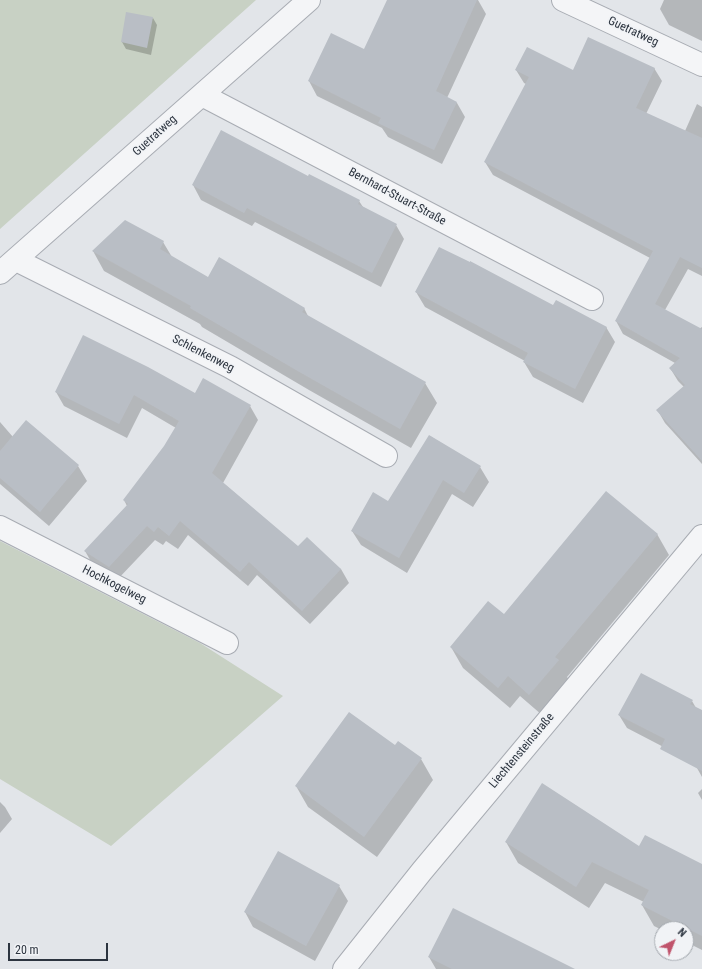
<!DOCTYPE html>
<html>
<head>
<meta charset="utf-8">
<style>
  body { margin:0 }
  #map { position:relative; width:702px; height:969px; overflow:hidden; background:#e2e5e9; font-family:"Roboto Condensed",sans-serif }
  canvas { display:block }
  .north { position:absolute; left:654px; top:921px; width:40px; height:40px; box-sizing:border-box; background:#f1f3f6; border:1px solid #a2a7ad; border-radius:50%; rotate:43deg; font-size:11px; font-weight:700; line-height:16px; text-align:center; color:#2c343f }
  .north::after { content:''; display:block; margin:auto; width:14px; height:18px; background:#c0546c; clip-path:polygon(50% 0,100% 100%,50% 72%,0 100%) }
  .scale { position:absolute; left:8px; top:943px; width:100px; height:18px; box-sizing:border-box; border:2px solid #2c343f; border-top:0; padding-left:5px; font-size:12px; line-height:14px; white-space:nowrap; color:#2c343f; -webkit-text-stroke:3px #f1f3f6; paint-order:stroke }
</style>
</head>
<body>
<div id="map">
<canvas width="702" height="969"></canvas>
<div class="north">N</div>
<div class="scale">20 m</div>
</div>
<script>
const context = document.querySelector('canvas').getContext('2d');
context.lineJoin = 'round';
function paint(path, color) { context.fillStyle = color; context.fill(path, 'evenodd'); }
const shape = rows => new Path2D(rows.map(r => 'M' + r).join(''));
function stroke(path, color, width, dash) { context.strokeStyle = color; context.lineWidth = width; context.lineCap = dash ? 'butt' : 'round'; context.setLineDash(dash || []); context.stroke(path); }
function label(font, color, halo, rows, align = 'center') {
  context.font = font + ' "Roboto Condensed",sans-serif'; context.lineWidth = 3.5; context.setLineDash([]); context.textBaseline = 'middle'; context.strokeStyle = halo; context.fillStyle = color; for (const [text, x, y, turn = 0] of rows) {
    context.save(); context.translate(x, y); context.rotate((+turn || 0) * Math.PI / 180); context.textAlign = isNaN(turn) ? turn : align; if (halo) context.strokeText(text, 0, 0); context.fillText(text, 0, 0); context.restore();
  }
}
const green = shape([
  [0,0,256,0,0,229],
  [0,541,200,643,283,696,111,846,0,779]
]);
const shadow = shape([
  [388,0,478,0,486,14,447,98,457,103,465,117,442,164,388,137,382,128,317,96,309,81,365,50],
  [664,0,702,0,702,41,669,25,660,9],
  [153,18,157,25,151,55,126,49,122,42],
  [654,68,662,81,646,114,685,131,697,104,702,107,702,276,688,269,665,310,699,329,702,327,702,464,665,423,658,411,684,387,678,381,670,368,675,363,623,334,616,321,650,258,493,175,485,162,526,84,524,83,516,70,573,71],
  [193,185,359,201,363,207,396,225,404,239,381,287,255,222,252,226,201,200],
  [163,242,172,257,208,278,304,308,308,316,425,383,437,403,411,448,309,390,202,327,200,324,104,271,93,251],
  [416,292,606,327,615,342,583,403,533,377,524,362,525,361,425,307],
  [56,392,196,394,250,406,258,420,223,483,298,547,341,569,349,583,310,624,257,575,248,586,188,535,178,549,166,541,163,545,155,540,117,580,93,565,85,551,127,506,124,500,165,447,176,428,142,408,127,438,64,406],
  [0,422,13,437,78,466,87,481,49,526,0,484],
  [430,436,480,467,489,482,473,507,452,494,407,573,361,545,352,531,388,502],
  [657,534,669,555,567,677,570,681,542,715,520,696,510,708,463,668,451,647,504,615],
  [692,701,699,713,677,754,627,728,619,715],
  [395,747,421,759,433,780,377,857,308,807,296,786],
  [702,761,702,777,697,768],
  [702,789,702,800,698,793],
  [0,802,5,807,12,819,0,833],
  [506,842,640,847,702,865,702,950,686,942,686,929,662,930,654,926,642,905,644,902,605,883,589,908,518,863],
  [339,886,348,901,315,961,253,927,245,912],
  [429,957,573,969,436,969]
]);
const building = shape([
  [387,0,477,0,436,91,457,102,434,150,378,123,381,118,308,81,331,33,364,49],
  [126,12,153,17,147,48,121,42],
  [588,37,655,68,636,108,702,138,702,268,680,257,655,304,702,329,702,461,656,410,685,385,669,368,680,358,615,321,653,251,484,162,529,77,515,70,527,47,573,70],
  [221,130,308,176,309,174,360,200,358,204,397,224,372,273,247,208,244,213,192,185],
  [125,220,164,241,160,249,208,277,219,257,305,308,302,312,426,382,400,429,296,370,190,308,191,306,92,251],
  [439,247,470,262,470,261,553,305,556,300,607,327,575,389,523,362,528,353,415,292],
  [83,335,148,367,195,393,203,378,251,405,212,473,298,546,307,537,341,569,302,611,249,562,240,572,180,521,169,536,158,527,154,532,147,526,109,567,84,551,128,504,123,500,164,446,179,421,134,395,119,424,55,392],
  [26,420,79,465,40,512,0,478,0,451],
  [429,435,481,466,464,493,443,480,399,558,351,531,373,492,388,501],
  [606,491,658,534,555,657,559,660,529,695,508,676,498,688,450,647,488,601,504,614],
  [641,673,693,700,690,704,702,710,702,771,660,749,665,739,618,715],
  [349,712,395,745,398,741,422,758,364,837,295,786],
  [542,783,639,846,645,835,702,864,702,936,641,905,649,890,592,862,576,887,505,842],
  [278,851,340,885,306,946,244,912],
  [453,908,575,969,452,969,428,957]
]);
const minor = shape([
  [563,0,702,65],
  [202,95,592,299],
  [16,260,230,367,386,456],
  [0,273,309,0],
  [0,527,227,643],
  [344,969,422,871,702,536]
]);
const streetNames = [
  ["Guetratweg",633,32,25],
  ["Guetratweg",155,136,-42],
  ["Bernhard-Stuart-Straße",397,197,28],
  ["Schlenkenweg",203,354,27],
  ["Hochkogelweg",114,585,27],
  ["Liechtensteinstraße",522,751,-50]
];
paint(green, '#c8d1c4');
paint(shadow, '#0003');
paint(building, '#b9bec5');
stroke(minor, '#a8acb3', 24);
stroke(minor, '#f4f5f7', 22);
label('12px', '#2c343f', '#f1f3f6', streetNames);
</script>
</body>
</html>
